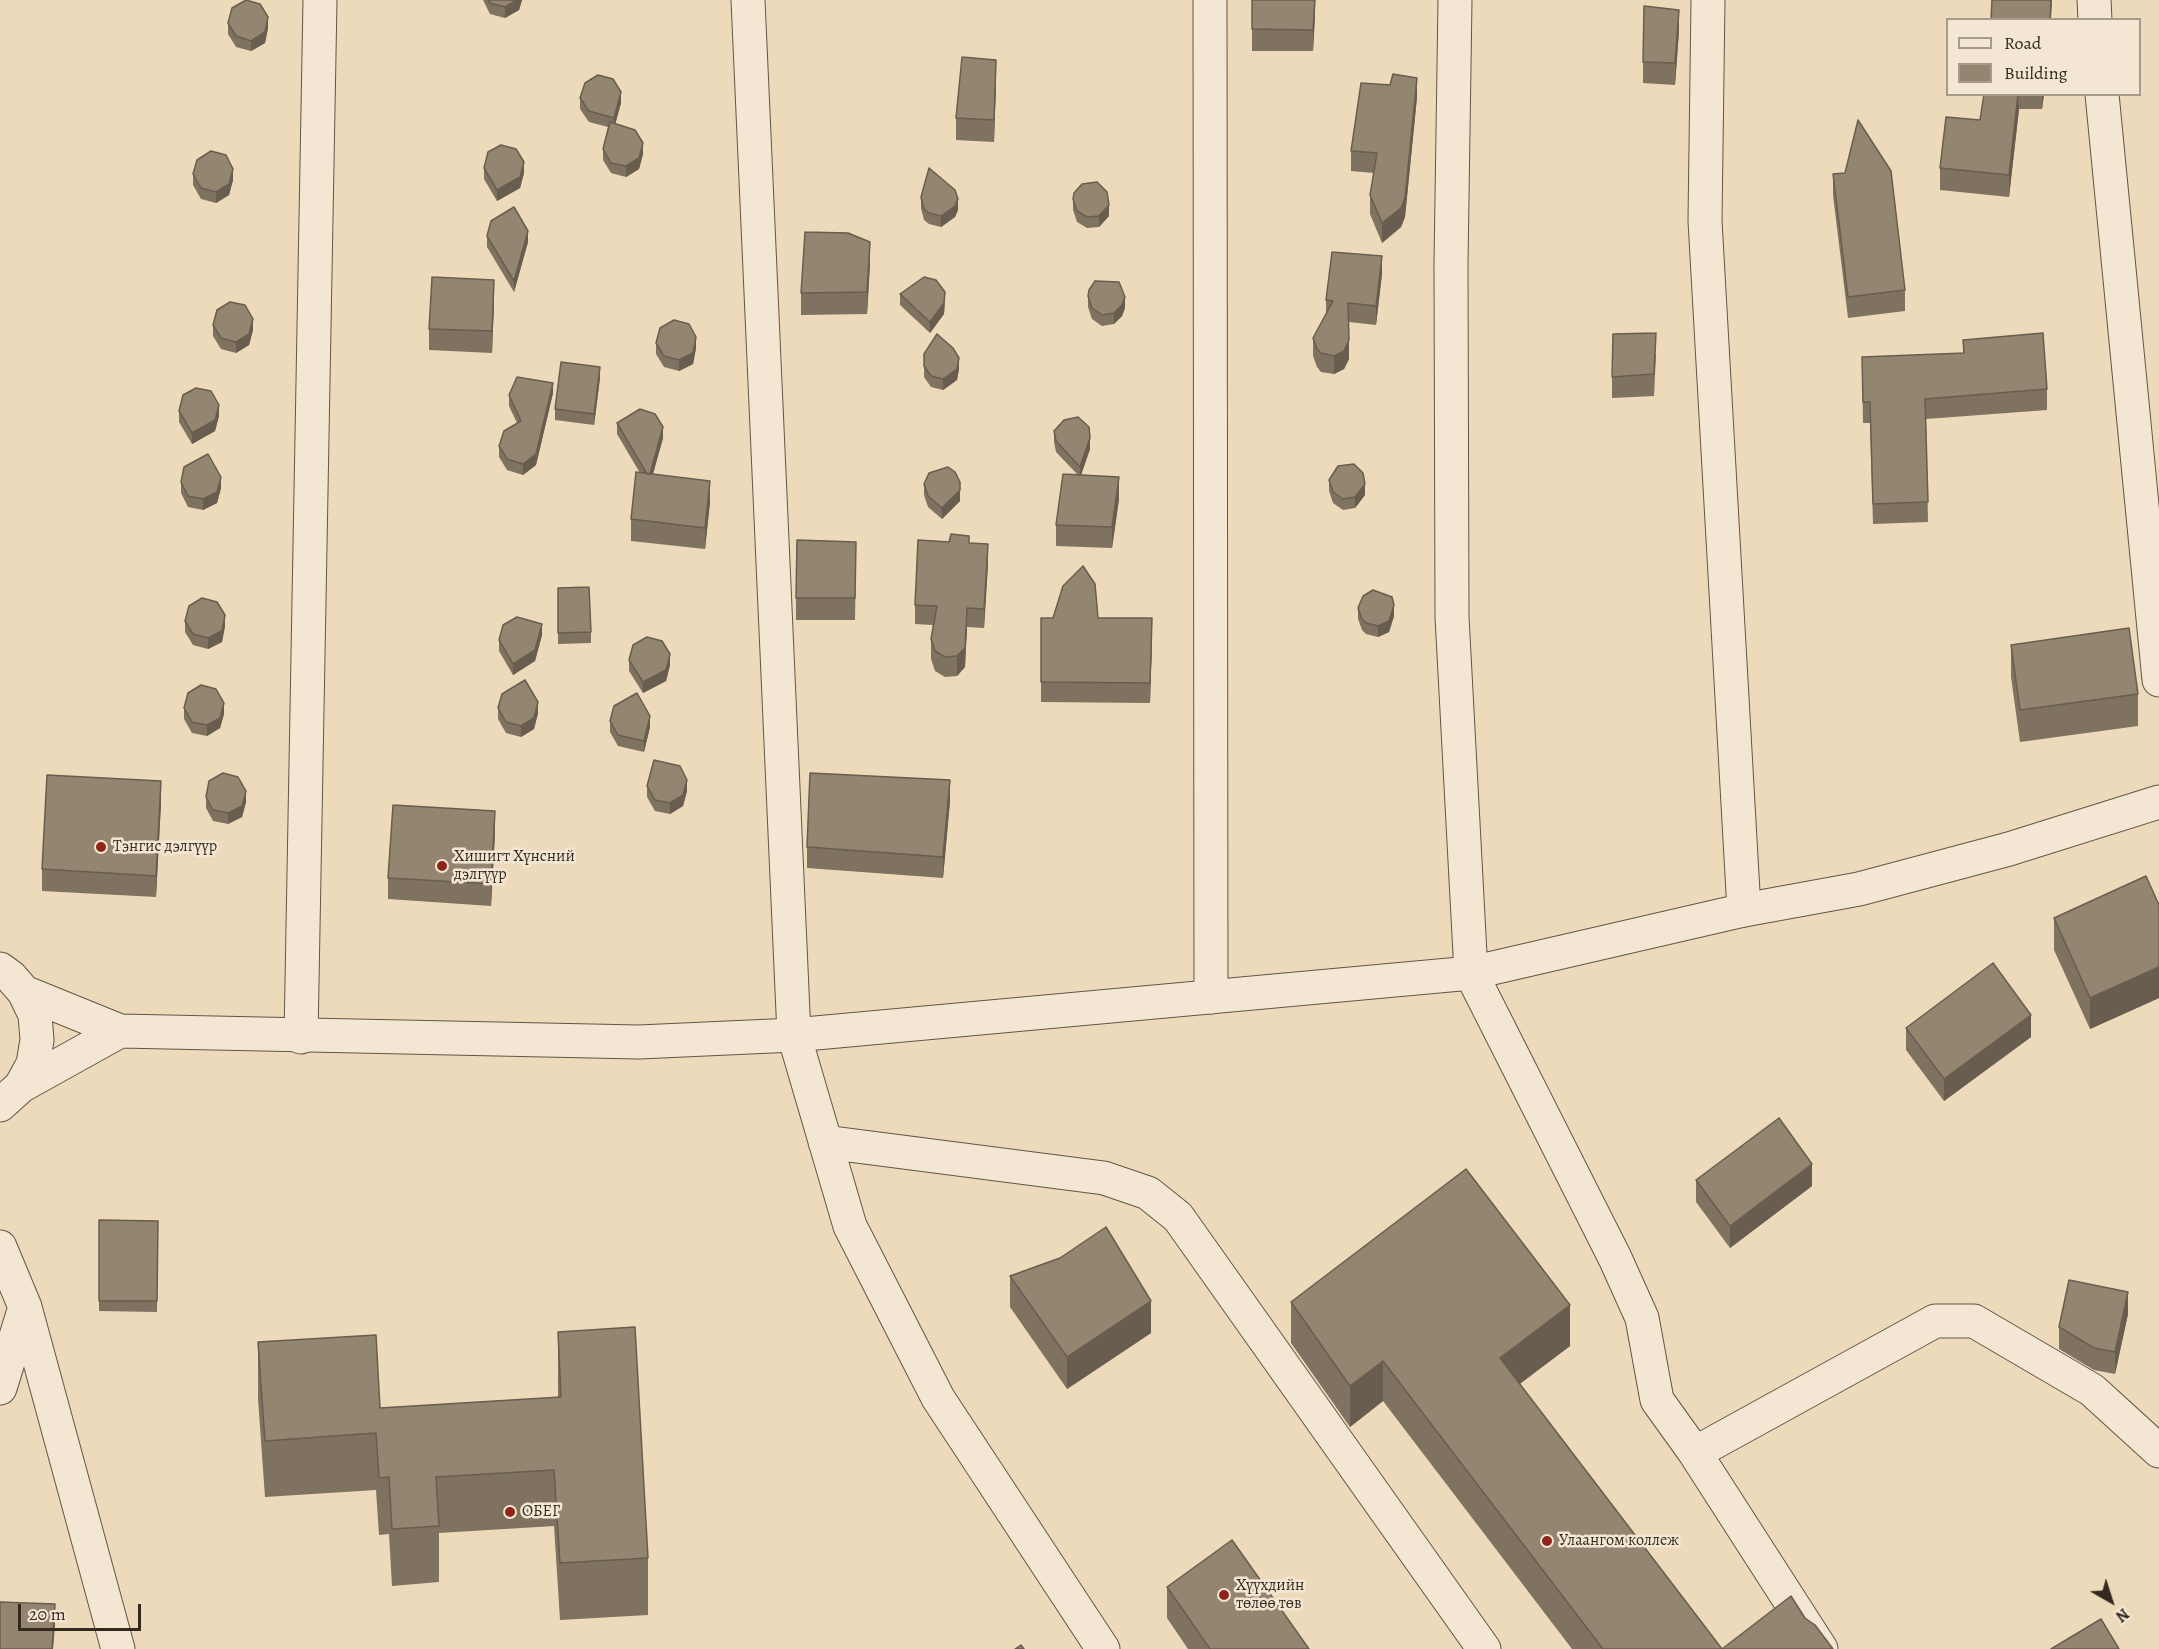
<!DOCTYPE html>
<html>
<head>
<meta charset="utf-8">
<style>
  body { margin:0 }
  #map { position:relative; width:2159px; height:1649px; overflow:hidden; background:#eddabb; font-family:Alegreya,serif }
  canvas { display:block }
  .legend { position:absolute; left:1946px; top:18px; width:195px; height:78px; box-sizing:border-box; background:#f3e7d3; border:2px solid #a69b8b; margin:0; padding:8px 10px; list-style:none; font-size:18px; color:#33291f }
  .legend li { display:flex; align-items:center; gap:12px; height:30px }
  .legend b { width:30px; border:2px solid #a69b8b }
  .north { position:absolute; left:2081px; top:1571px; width:60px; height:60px; -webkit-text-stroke:4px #f3e7d3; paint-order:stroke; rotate:141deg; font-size:16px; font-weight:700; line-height:24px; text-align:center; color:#33291f }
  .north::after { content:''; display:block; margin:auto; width:21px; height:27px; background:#33291f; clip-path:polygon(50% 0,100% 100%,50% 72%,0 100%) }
  .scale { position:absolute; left:18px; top:1604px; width:123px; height:27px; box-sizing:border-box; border:3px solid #33291f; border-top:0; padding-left:8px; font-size:18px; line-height:21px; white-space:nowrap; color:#33291f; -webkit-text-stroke:4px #f3e7d3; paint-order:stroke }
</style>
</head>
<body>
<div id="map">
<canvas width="2159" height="1649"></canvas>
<ul class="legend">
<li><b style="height:8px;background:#f3e7d3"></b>Road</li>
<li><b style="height:16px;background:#948570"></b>Building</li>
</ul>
<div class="north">N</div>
<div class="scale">20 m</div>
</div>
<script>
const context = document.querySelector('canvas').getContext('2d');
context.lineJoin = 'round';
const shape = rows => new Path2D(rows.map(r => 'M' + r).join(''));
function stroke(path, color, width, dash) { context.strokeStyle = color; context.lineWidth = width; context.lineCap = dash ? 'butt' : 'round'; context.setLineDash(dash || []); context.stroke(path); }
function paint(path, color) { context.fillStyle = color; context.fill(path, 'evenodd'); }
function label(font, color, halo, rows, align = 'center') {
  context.font = font + ' Alegreya,serif'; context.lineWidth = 5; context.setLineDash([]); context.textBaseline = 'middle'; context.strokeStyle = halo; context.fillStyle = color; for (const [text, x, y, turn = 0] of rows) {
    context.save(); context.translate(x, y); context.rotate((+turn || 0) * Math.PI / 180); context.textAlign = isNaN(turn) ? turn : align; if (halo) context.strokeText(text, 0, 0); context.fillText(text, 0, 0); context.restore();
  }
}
const minor = shape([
  [748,0,794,1035,850,1226,938,1398,1103,1649],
  [1210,0,1211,997],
  [1455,0,1451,264,1452,617,1471,973,1615,1258,1642,1318,1657,1400,1695,1453,1821,1649],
  [1708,0,1705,221,1744,910],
  [2094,0,2095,20],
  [2102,94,2159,680],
  [301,1037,320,0],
  [825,1142,1104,1178,1148,1193,1178,1217,1484,1649],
  [0,1247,25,1307,118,1649],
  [0,1388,25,1307],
  [1695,1453,1935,1321,1974,1321,2092,1390,2159,1451]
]);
const tertiary = shape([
  [0,969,11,977,24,992,35,1015,37,1040,33,1064,21,1086,0,1105],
  [24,992,120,1031,639,1042,794,1035,1471,973,1744,910,1859,889,2009,849,2159,802],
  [21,1086,120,1031]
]);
const wall = shape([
  [483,0,522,0,519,10,505,18,490,14],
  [1252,0,1315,15,1313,51,1252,51],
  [228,23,268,28,265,43,251,51,236,47,228,34],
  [1679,31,1675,85,1643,83,1643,62],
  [996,82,994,142,956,140,956,118],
  [1984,94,2044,94,2042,109,2019,109,2009,197,1940,190,1940,168,1980,120],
  [1417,97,1405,217,1401,227,1382,243,1370,214,1370,195,1374,173,1351,171,1351,151],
  [580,98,621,103,615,124,643,154,639,169,626,177,611,173,603,160,603,149,608,127,589,122,580,109],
  [484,168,524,173,520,188,497,201,484,179],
  [193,174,233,180,229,195,216,203,201,199,193,185],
  [1833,174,1905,290,1905,311,1848,318,1833,195],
  [921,197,958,210,955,217,941,227,929,224,924,220,921,208],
  [1073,199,1109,216,1099,227,1087,228,1077,222,1073,210],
  [487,236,528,242,514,292,487,247],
  [870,264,867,314,801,315,801,293],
  [1382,274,1376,325,1349,322,1349,359,1344,369,1334,374,1321,372,1317,367,1313,356,1313,338,1326,315,1326,300],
  [900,294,945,303,944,314,930,333,900,305],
  [1088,296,1125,308,1122,316,1114,324,1102,326,1092,319,1088,307],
  [494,301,492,353,429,350,429,329],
  [213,325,253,330,249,345,236,353,221,349,213,336],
  [1963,340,2047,389,2047,410,1926,419,1928,522,1873,524,1870,423,1863,423,1862,357,1963,353],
  [656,343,696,348,693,364,679,371,664,367,656,354],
  [924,354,959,369,957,380,943,390,931,387,924,377],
  [1656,354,1654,396,1612,398,1612,377],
  [600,378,594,425,555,420,555,409],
  [553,393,536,465,523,475,507,470,499,457,499,446,517,423,509,406,509,395],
  [179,411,219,416,215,431,192,444,179,422],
  [617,423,663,438,653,474,710,502,705,549,631,541,631,519,640,473,617,434],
  [1054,431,1090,449,1081,475,1119,499,1112,548,1056,546,1056,525,1078,475,1056,452,1054,442],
  [1329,480,1365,495,1355,508,1343,510,1333,503,1329,491],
  [181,482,221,488,217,503,203,510,188,507,181,493],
  [924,484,960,501,942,519,928,507,924,495],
  [969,543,988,564,984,628,967,627,965,667,957,676,945,677,935,671,931,659,931,639,933,625,915,624,915,605],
  [856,564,855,620,796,620,796,598],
  [558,588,591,632,591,643,558,644],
  [1358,608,1394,616,1389,632,1378,637,1366,634,1362,630,1358,619],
  [1041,618,1098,618,1152,638,1150,703,1041,702],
  [185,621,225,626,222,642,208,649,193,645,185,632],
  [542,635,535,661,513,675,499,651,499,640],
  [2011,645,2138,694,2138,726,2020,742,2011,677],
  [629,660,670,665,666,681,643,693,629,671],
  [184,708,224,714,220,728,207,736,192,733,184,719],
  [498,708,538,713,534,729,521,737,506,733,498,719],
  [610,721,650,727,644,752,618,746,610,732],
  [647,786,687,791,683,806,670,814,655,811,647,797],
  [206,797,246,802,242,817,228,824,213,821,206,808],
  [950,801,943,878,807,868,807,847],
  [161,803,156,897,42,891,42,869],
  [495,833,491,906,388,899,388,878],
  [2159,905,2159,998,2090,1029,2054,950,2054,918],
  [1906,1028,2031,1037,1944,1101,1906,1050],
  [1696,1180,1812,1186,1730,1248,1696,1202],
  [99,1220,158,1221,157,1312,99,1311],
  [1010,1276,1151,1333,1067,1389,1010,1307],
  [1291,1302,1570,1346,1519,1384,1722,1649,1805,1618,1833,1649,1572,1649,1383,1401,1350,1427,1291,1343],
  [2128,1314,2115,1374,2094,1370,2059,1349,2059,1327],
  [558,1332,648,1558,648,1615,560,1620,554,1526,439,1533,439,1582,392,1586,389,1534,379,1535,376,1490,265,1497,258,1399,258,1342,380,1408,558,1397],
  [1167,1587,1309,1649,1188,1649,1167,1618]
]);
const shadedWall = shape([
  [517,0,522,0,519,10,505,18,505,7],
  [1315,0,1315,15,1313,51,1313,30],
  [2051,0,2052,0,2051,20,2050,20],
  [1679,10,1679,31,1675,85,1675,63],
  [268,17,268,28,265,43,251,51,251,41],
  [996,60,996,82,994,142,994,120],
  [1417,78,1417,97,1405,217,1401,227,1382,243,1382,223],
  [621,92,621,103,614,129,614,118],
  [2018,94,2019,109,2009,197,2009,175],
  [2042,94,2044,94,2042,109],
  [643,143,643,154,639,169,626,177,626,166],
  [524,162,524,173,520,188,497,201,497,190],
  [233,169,233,180,229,195,216,203,216,192],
  [958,199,958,210,955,217,941,227,941,216],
  [1109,205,1109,216,1099,227,1099,216],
  [528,231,528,242,514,292,514,281],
  [870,242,870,264,867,314,867,292],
  [1382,256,1382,274,1376,325,1376,306],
  [494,280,494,301,492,353,492,331],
  [945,292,944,314,930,333,930,322],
  [1125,297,1125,308,1122,316,1114,324,1114,313],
  [253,319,253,330,249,345,236,353,236,342],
  [696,337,696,348,693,364,679,371,679,360],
  [1349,340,1349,359,1344,369,1334,374,1334,356],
  [959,358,959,369,957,380,943,390,943,379],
  [600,367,600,378,594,425,594,414],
  [553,383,553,393,536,465,523,475,523,464],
  [219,405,219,416,215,431,192,444,192,433],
  [663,427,663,438,649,488,649,477],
  [1090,438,1090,449,1080,478,1080,467],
  [221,477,221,488,217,503,203,510,203,499],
  [1119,477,1119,499,1112,548,1112,527],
  [710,481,710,502,705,549,705,528],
  [1365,484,1365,495,1355,508,1355,497],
  [960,490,960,501,942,519,942,508],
  [988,544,988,564,984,628,984,609],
  [1394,605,1394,616,1389,632,1378,637,1378,626],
  [967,608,967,627,965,667,957,676,957,656],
  [225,615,225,626,222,642,208,649,208,638],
  [1152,618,1152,638,1150,703,1150,683],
  [542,624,542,635,535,661,513,675,513,664],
  [670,654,670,665,666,681,643,693,643,682],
  [538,702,538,713,534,729,521,737,521,726],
  [224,703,224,714,220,728,207,736,207,725],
  [650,716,650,727,644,752,644,741],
  [687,780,687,791,683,806,670,814,670,803],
  [950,780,950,801,943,878,943,857],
  [161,781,161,803,156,897,156,876],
  [246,791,246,802,242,817,228,824,228,813],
  [495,811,495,833,491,906,491,884],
  [2159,967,2159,998,2090,1029,2090,998],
  [2031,1015,2031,1037,1944,1101,1944,1079],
  [1812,1164,1812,1186,1730,1248,1730,1226],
  [2128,1292,2128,1314,2115,1374,2115,1352],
  [1151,1301,1151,1333,1067,1389,1067,1357],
  [1570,1305,1570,1346,1500,1399,1500,1358],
  [1383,1361,1383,1401,1350,1427,1350,1386],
  [55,1604,55,1626,53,1649,52,1649]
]);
const building = shape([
  [246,0,260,4,268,17,265,32,251,41,236,36,228,23,232,8,246,0],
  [488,0,517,0,505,7,490,3,488,0],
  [1252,0,1315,0,1313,30,1252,29,1252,0],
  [1992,0,2051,0,2050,20,1991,20,1992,0],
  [1644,6,1679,10,1675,63,1643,62,1644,6],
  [962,57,996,60,994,120,956,118,962,57],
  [1393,74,1417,78,1405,198,1401,208,1382,223,1370,195,1377,153,1351,151,1361,83,1390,85,1393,74],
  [598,75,613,79,621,92,614,118,589,111,580,98,585,83,598,75],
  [1984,94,2018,94,2009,175,1940,168,1946,117,1980,120,1984,94],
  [1858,120,1891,171,1905,290,1848,297,1833,174,1845,173,1858,120],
  [610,122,635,130,643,143,639,158,626,166,611,163,603,149,610,122],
  [501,145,516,149,524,162,520,177,497,190,484,168,488,152,501,145],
  [211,151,226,155,233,169,229,184,216,192,201,188,193,174,197,160,211,151],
  [929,168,955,190,958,199,955,206,941,216,929,213,924,209,921,197,929,168],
  [1097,182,1107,192,1109,205,1099,216,1087,217,1077,211,1073,199,1074,193,1082,184,1097,182],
  [514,207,528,231,514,281,487,236,491,221,514,207],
  [805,232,848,233,870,242,867,292,801,293,805,232],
  [1332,252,1382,256,1376,306,1348,303,1349,340,1344,351,1334,356,1321,353,1317,349,1313,338,1333,301,1326,300,1332,252],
  [432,277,494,280,492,331,429,329,432,277],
  [924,277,936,280,945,292,944,303,930,322,900,294,924,277],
  [1095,281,1119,282,1125,297,1122,305,1114,313,1102,315,1092,308,1088,296,1089,290,1095,281],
  [230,302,245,305,253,319,249,334,236,342,221,338,213,325,217,310,230,302],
  [674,320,689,324,696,337,693,353,679,360,664,356,656,343,660,328,674,320],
  [1656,333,1654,374,1612,377,1613,334,1656,333],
  [2043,333,2047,389,1925,399,1928,502,1873,504,1870,402,1863,402,1862,357,1964,353,1963,340,2043,333],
  [937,334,953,348,959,358,957,369,943,379,931,376,924,366,924,354,937,334],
  [561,362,600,367,594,414,555,409,561,362],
  [517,377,553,383,536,454,523,464,507,459,499,446,504,431,521,421,509,395,517,377],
  [196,388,211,391,219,405,215,420,192,433,179,411,183,395,196,388],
  [640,409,655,414,663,427,650,474,647,474,617,423,640,409],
  [1078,417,1089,427,1090,438,1080,467,1056,441,1054,431,1064,420,1078,417],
  [208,454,221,477,217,492,203,499,188,496,181,482,184,467,208,454],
  [1354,464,1363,473,1365,484,1355,497,1343,499,1333,492,1329,480,1338,466,1354,464],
  [948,467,955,472,960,482,960,490,942,508,928,496,924,484,929,473,948,467],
  [636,472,710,481,705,528,631,519,636,472],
  [1063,474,1119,477,1112,527,1056,525,1063,474],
  [951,534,969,536,969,543,988,544,984,609,967,608,965,648,957,656,945,657,935,651,931,639,937,606,915,605,918,540,949,542,951,534],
  [797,540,856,542,855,598,796,598,797,540],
  [1083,566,1095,584,1098,618,1152,618,1150,683,1041,682,1041,618,1053,618,1063,586,1083,566],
  [589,587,591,632,558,633,558,588,589,587],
  [1373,590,1392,597,1394,605,1389,621,1378,626,1366,623,1362,619,1358,608,1363,596,1373,590],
  [202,598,217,602,225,615,222,631,208,638,193,634,185,621,189,606,202,598],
  [517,617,542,624,535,650,513,664,499,640,503,625,517,617],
  [2129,628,2138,694,2020,710,2011,645,2129,628],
  [647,637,662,641,670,654,666,670,643,682,629,660,633,645,647,637],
  [525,680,538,702,534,718,521,726,506,722,498,708,502,694,525,680],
  [201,685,216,689,224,703,220,718,207,725,192,722,184,708,188,693,201,685],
  [637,693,650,716,644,741,618,735,610,721,614,706,637,693],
  [654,760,680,766,687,780,683,795,670,803,655,800,647,786,654,760],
  [223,773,238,777,246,791,242,806,228,813,213,810,206,797,209,781,223,773],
  [810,773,950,780,943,857,807,847,810,773],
  [47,775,161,781,156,876,42,869,47,775],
  [393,805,495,811,491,884,388,878,393,805],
  [2146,876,2159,905,2159,967,2090,998,2054,918,2146,876],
  [1993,963,2031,1015,1944,1079,1906,1028,1993,963],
  [1779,1118,1812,1164,1730,1226,1696,1180,1779,1118],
  [1466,1169,1570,1305,1500,1358,1722,1649,1791,1596,1805,1618,1815,1625,1833,1649,1603,1649,1383,1361,1350,1386,1291,1302,1466,1169],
  [99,1220,158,1221,157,1301,99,1301,99,1220],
  [1106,1227,1151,1301,1067,1357,1010,1276,1060,1258,1106,1227],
  [2069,1280,2128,1292,2115,1352,2094,1348,2059,1327,2069,1280],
  [635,1327,648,1558,560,1563,554,1470,436,1477,439,1526,392,1529,389,1477,379,1478,376,1433,265,1441,258,1342,376,1335,380,1408,561,1397,558,1332,635,1327],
  [1232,1540,1309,1649,1210,1649,1167,1587,1232,1540],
  [0,1602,55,1604,52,1649,0,1649,0,1602],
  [2101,1619,2119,1649,2051,1649,2101,1619],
  [1021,1645,1024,1649,1015,1649,1021,1645]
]);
const markers = [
  [101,847,6,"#8f2418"],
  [442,866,6,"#8f2418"],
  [510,1512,6,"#8f2418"],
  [1547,1541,6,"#8f2418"],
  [1224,1595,6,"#8f2418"]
];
const poiNames = [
  ["Тэнгис дэлгүүр",113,847],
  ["Хишигт Хүнсний",454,857],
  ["дэлгүүр",454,875],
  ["ОБЕГ",522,1512],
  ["Улаангом коллеж",1559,1541],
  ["Хүүхдийн",1236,1586],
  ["төлөө төв",1236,1604]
];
stroke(minor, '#625546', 35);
stroke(tertiary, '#625546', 35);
stroke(minor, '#f3e7d3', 33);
stroke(tertiary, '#f3e7d3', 33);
paint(wall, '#7f7260');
paint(shadedWall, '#685d4e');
paint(building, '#948570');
stroke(building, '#685d4e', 1.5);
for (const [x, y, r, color] of markers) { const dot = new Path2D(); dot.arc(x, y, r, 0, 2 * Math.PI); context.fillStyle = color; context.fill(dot); stroke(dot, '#f3e7d3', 2); }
label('16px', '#33291f', '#f3e7d3', poiNames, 'left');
</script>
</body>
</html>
